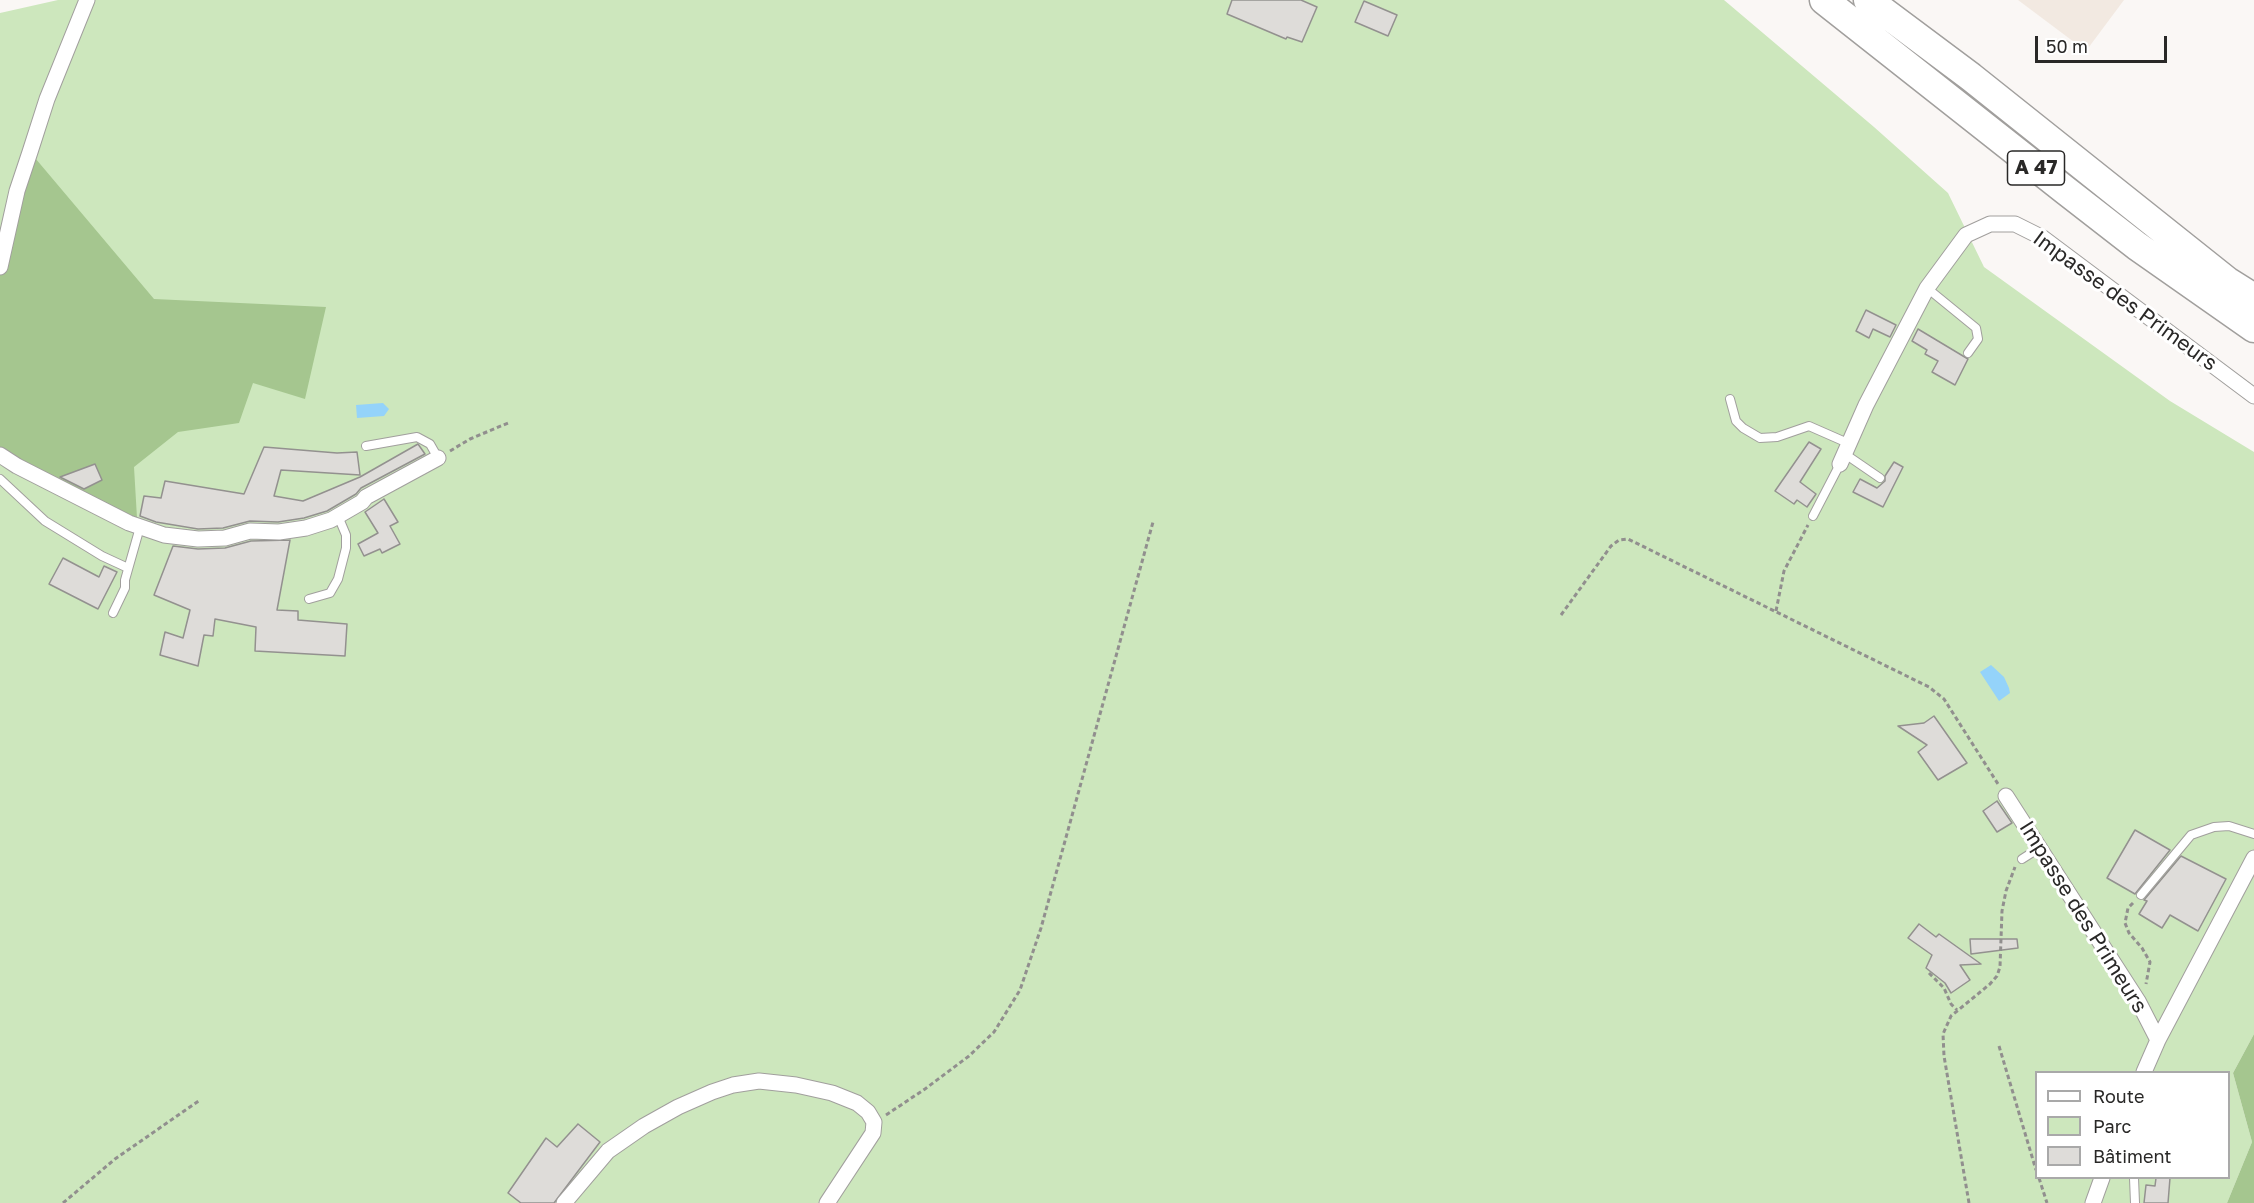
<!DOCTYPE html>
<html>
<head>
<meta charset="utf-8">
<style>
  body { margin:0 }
  #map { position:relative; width:2254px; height:1203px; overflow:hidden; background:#faf7f5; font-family:"Golos Text",sans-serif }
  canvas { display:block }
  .legend { position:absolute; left:2035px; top:1071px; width:195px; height:108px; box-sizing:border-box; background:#fff; border:2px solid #a9a9a9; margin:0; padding:8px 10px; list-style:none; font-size:18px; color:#292827 }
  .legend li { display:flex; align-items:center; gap:12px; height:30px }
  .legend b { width:30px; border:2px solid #a9a9a9 }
  .scale { position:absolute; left:2035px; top:36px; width:132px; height:27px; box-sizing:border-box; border:3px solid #292827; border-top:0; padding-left:8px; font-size:18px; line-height:21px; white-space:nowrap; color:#292827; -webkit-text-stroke:4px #fff; paint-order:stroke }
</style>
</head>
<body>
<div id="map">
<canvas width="2254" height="1203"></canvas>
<ul class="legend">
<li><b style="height:8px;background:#fff"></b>Route</li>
<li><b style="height:16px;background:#cde7bd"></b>Parc</li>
<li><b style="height:16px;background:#dedcd9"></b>Bâtiment</li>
</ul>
<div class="scale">50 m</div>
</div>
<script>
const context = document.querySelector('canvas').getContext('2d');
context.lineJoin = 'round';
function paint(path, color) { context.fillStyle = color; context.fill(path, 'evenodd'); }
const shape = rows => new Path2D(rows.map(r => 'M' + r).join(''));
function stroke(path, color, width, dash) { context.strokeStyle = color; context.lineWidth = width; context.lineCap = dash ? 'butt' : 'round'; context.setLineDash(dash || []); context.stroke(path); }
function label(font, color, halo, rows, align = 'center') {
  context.font = font + ' "Golos Text",sans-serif'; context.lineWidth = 6; context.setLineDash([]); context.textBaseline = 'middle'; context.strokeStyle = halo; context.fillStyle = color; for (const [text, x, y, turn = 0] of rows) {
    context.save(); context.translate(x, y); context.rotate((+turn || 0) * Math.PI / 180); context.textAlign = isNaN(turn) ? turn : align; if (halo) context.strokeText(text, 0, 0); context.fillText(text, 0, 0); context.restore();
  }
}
const built = shape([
  [2018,0,2124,0,2086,51]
]);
const green = shape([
  [58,0,1724,0,1874,127,1948,193,1984,267,2170,401,2254,452,2254,1034,2233,1073,2252,1142,2227,1203,0,1203,0,13],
  [2036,1072,2228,1072,2228,1178,2036,1178]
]);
const forest = shape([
  [30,152,154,299,326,307,305,399,253,383,239,423,178,432,134,467,137,518,12,462,0,455,0,267],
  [2254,1034,2254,1203,2227,1203,2252,1142,2233,1073]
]);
const water = shape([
  [383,403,389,409,384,416,357,418,356,405],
  [1991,665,2004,677,2009,688,2010,693,1999,701,1980,672]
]);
const building = shape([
  [1232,0,1301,0,1317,7,1302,42,1287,37,1286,39,1227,14,1232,0],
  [1364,1,1397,15,1388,36,1355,22,1364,1],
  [1866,310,1896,325,1890,337,1873,329,1869,338,1856,331,1866,310],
  [1918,329,1968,359,1955,385,1932,372,1938,361,1925,354,1927,350,1912,341,1918,329],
  [1809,442,1821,449,1800,482,1816,494,1807,507,1797,500,1794,504,1775,491,1809,442],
  [418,444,425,454,361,488,356,494,327,511,304,518,278,522,250,521,223,528,198,529,156,522,140,516,144,496,161,498,165,481,244,494,264,447,337,453,357,452,360,475,281,470,274,496,303,501,360,477,418,444],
  [1894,462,1903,467,1883,507,1853,492,1860,479,1877,488,1885,481,1885,476,1894,462],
  [95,464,102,480,84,489,60,477,95,464],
  [384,499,398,522,390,526,400,544,382,553,380,549,364,556,358,544,378,533,365,512,384,499],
  [290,540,277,610,298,611,298,620,347,624,345,656,255,651,256,627,215,619,213,636,204,635,198,666,160,655,165,632,183,638,190,610,154,595,173,546,198,549,225,548,251,541,290,540],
  [63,558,99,577,104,566,117,572,98,609,49,584,63,558],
  [1934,716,1967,763,1938,780,1918,752,1927,745,1898,726,1924,723,1934,716],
  [1997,801,2012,823,1997,832,1983,811,1997,801],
  [2135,830,2170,850,2135,894,2107,878,2135,830],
  [2181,856,2226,879,2198,931,2170,915,2162,928,2139,914,2147,901,2144,900,2181,856],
  [1919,924,1936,937,1939,934,1981,964,1960,965,1970,980,1951,993,1945,983,1926,968,1932,955,1908,938,1919,924],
  [1970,939,2017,939,2018,948,1971,954,1970,939],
  [578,1124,600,1142,554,1203,521,1203,508,1193,546,1138,557,1147,578,1124],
  [2156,1178,2170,1178,2168,1203,2144,1203,2146,1185,2155,1186,2156,1178]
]);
const path = shape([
  [450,451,470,439,508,423],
  [1776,611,1784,571,1808,525],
  [1561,615,1611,546,1619,540,1628,539,1929,687,1944,699,1998,784],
  [2133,903,2128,908,2125,923,2129,933,2142,948,2150,962,2146,984],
  [1929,973,1944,988,1951,1004,1957,1010],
  [1999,1046,2036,1170],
  [886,1115,925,1089,969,1056,994,1032,1020,990,1041,928,1153,522],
  [2039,1178,2047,1203],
  [63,1203,115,1159,200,1100],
  [1969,1203,1944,1056,1943,1034,1951,1016,1990,984,1997,976,2000,967,2002,911,2006,891,2015,867]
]);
const lane = shape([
  [1927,288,1976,328,1978,339,1968,353],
  [1730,399,1736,421,1743,428,1760,438,1777,437,1809,426,1850,444],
  [366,446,417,437,430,444,438,458],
  [1845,454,1880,478],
  [0,479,45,521,102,556,128,568],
  [1813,516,1840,464],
  [309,599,330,593,338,579,346,548,346,535,338,516],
  [113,613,125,588,125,580,140,527],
  [2022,859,2033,852,2041,851],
  [2141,895,2191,835,2214,827,2229,826,2254,834],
  [2134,1178,2135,1203]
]);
const street = shape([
  [0,267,17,191,30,152,47,99,87,0],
  [0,455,17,466,129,523,164,535,198,539,225,538,250,531,279,532,306,528,331,520,362,502,366,497,438,458],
  [1840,464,1866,405,1927,288,1966,235,1990,224,2015,224,2043,238,2254,396],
  [2006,796,2138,1001,2158,1040],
  [2144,1072,2158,1040,2254,858],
  [564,1203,608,1151,644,1126,678,1107,712,1092,733,1085,759,1081,796,1085,832,1093,857,1103,868,1112,874,1122,873,1133,827,1203],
  [2093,1203,2102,1178]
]);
const highway = shape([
  [1824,0,2065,190,2137,246,2254,328],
  [1868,0,1971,77,2227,281,2254,298]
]);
const shields = [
  [2036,168,57]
];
const shieldNames = [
  ["A 47",2036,168]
];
const streetNames = [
  ["Impasse des Primeurs",2125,301,36],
  ["Impasse des Primeurs",2083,917,58]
];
paint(built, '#f2e9e1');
paint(green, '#cde7bd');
paint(forest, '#a5c68f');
paint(water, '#94d3fa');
paint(building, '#dedcd9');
stroke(building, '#93918f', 1.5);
stroke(lane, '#a19f9d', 10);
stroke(street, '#a19f9d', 17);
stroke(highway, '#a19f9d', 31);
stroke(path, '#918f8e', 3, [4.5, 3]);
stroke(lane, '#fff', 8);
stroke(street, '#fff', 15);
stroke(highway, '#fff', 28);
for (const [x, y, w] of shields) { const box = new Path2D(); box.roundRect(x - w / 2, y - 17, w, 34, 4.5); context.fillStyle = '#fff'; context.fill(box); stroke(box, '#292827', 1.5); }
label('bold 20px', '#292827', null, shieldNames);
label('21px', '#292827', '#fff', streetNames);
</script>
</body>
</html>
